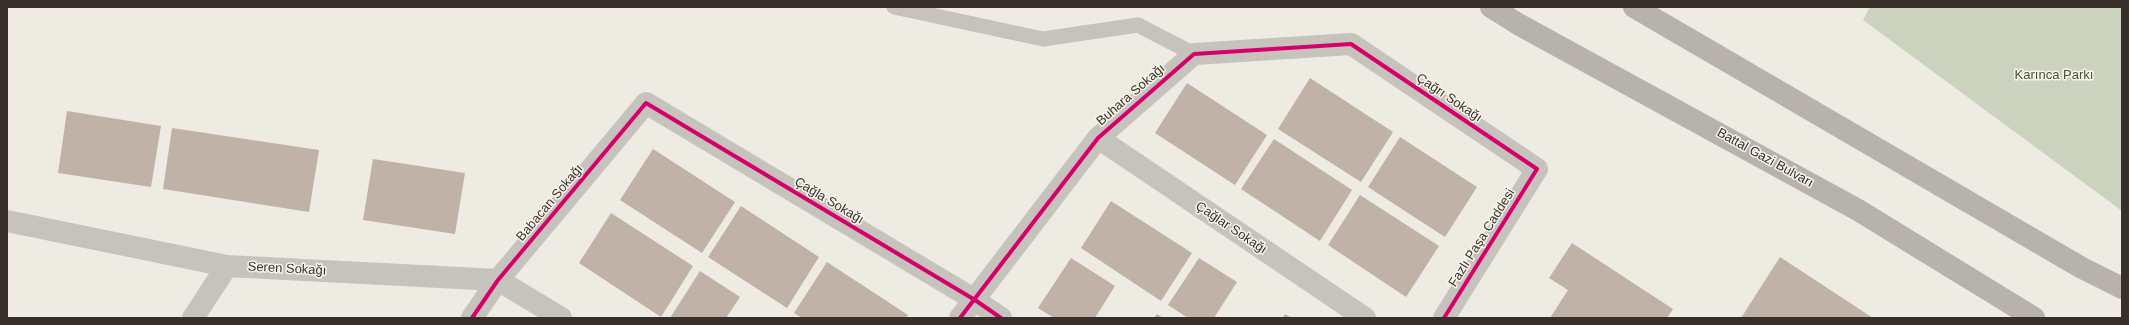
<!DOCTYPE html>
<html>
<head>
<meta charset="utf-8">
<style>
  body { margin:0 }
  #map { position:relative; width:2129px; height:325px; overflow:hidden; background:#eeebe3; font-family:Helvetica,sans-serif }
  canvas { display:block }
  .frame { position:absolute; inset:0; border:8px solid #37302a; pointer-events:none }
</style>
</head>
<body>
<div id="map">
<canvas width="2129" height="325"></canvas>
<div class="frame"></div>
</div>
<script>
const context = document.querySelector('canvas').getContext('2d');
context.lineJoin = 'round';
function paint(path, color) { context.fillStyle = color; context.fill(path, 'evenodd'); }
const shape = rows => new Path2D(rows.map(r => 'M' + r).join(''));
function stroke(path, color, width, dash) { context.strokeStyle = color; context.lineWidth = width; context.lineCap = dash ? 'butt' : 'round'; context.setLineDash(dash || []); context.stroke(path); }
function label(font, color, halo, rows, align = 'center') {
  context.font = font + ' Helvetica,sans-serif'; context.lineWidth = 3; context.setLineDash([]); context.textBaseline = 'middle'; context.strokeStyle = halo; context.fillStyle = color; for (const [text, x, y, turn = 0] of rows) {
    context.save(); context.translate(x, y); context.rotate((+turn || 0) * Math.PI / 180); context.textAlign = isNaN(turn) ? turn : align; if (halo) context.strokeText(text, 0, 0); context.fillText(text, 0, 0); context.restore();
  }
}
const green = shape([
  [1870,7,2122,7,2122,211,1863,20]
]);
const building = shape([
  [1310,78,1393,132,1361,182,1278,129],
  [1187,83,1267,135,1235,185,1155,133],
  [67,111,161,126,151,187,58,173],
  [172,128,319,150,309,212,163,189],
  [1400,137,1477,187,1445,237,1368,187],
  [1274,139,1352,190,1320,241,1241,189],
  [653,149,735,202,702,253,620,200],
  [373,159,465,173,455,234,363,220],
  [1360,195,1439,246,1406,297,1328,245],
  [1111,201,1192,253,1161,301,1081,248],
  [741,206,819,257,787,308,708,257],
  [611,213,693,266,661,317,579,263],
  [1572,243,1673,309,1667,318,1550,318,1568,290,1549,278],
  [1780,257,1873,318,1741,318],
  [1071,258,1115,286,1095,318,1054,318,1038,308],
  [1199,258,1237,282,1214,318,1188,318,1168,305],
  [827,262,908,315,906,318,802,318,794,313],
  [700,271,740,297,726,318,670,318],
  [1157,314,1163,318,1154,318],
  [1285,314,1292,318,1283,318]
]);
const lane = shape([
  [894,7,1043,39,1138,25,1194,54]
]);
const street = shape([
  [1098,138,1365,318],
  [7,221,227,266,498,280,561,318],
  [193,318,227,266],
  [472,318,498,280,646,103,975,300,1001,318],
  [960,318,1098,138,1194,54,1351,44,1537,169,1444,318]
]);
const secondary = shape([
  [1491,7,1518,24,1858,210,2034,318],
  [1634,7,2082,268,2122,288]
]);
const cycleway = shape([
  [472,318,498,280,646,103,975,300,1001,318],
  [960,318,1098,138,1194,54,1351,44,1537,169,1444,318]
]);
const parkNames = [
  ["Karınca Parkı",2054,75]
];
const streetNames = [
  ["Buhara Sokağı",1131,95,-41],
  ["Çağrı Sokağı",1449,98,34],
  ["Battal Gazi Bulvarı",1765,158,29],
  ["Çağla Sokağı",829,201,31],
  ["Babacan Sokağı",550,203,-50],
  ["Çağlar Sokağı",1231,228,34],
  ["Fazlı Paşa Caddesi",1482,238,-58],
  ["Seren Sokağı",287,269,3]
];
paint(green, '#cbd3be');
paint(building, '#c0b2a6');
stroke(lane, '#c6c2bc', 15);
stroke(street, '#c6c2bc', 22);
stroke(secondary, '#b7b3ac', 22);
stroke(cycleway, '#d6006c', 4);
label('13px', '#40542f', '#f9f5eb', parkNames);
label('13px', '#37302a', '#f9f5eb', streetNames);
</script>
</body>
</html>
